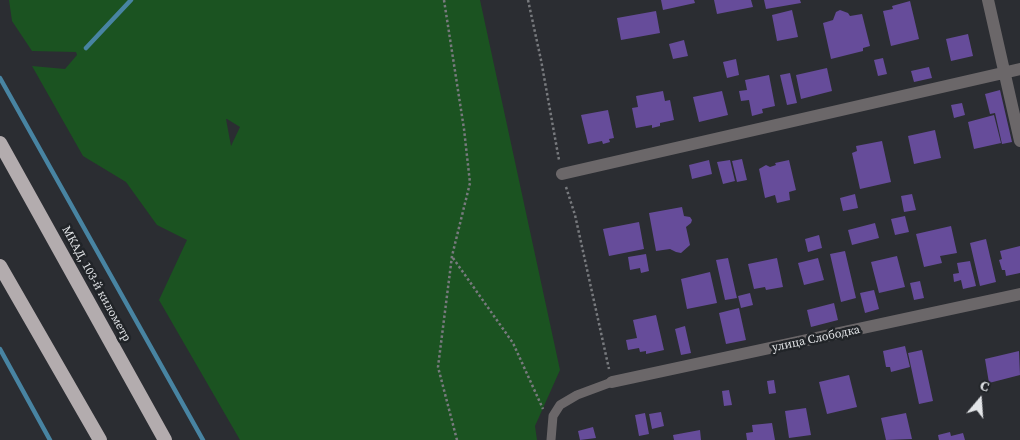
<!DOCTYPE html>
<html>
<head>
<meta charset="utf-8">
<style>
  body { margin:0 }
  #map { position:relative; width:1020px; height:440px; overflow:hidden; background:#2b2d32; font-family:"Source Serif 4",serif }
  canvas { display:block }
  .north { position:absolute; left:955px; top:375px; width:50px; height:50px; -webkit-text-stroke:4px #212428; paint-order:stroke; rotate:18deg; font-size:14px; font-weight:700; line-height:20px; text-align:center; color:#e3e5e8 }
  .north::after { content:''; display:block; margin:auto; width:18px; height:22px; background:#e3e5e8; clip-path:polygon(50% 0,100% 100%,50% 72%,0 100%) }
</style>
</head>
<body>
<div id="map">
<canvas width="1020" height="440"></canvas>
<div class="north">С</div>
</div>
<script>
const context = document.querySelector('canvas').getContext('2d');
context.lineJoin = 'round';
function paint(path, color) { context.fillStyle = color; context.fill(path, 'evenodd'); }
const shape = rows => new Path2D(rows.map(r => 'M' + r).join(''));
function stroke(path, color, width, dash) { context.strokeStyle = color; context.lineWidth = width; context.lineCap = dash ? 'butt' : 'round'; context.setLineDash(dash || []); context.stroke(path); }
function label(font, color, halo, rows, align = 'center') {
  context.font = font + ' "Source Serif 4",serif'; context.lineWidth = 5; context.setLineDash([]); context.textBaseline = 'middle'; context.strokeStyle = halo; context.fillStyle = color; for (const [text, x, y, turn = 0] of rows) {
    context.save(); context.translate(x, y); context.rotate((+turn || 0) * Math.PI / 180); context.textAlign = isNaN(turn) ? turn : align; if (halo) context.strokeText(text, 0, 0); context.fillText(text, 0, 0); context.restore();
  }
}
const green = shape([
  [9,0,480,0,560,370,535,426,537,440,240,440,159,300,187,240,157,225,126,182,83,156,32,66,65,69,77,55,76,52,32,51,12,21],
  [227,119,240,127,231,146,226,119]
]);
const stream = shape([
  [86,48,131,0],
  [0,78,203,440],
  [0,349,50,440]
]);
const building = shape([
  [661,0,694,0,695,3,663,10],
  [714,0,751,0,753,7,717,14],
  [764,0,800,0,801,3,766,9],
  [910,1,919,39,891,46,883,11,893,9,892,6],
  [792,10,798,37,777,41,772,15],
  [840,10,848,13,850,16,862,14,870,46,863,48,863,51,831,59,823,23,833,20,836,12],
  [656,11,660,33,621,40,617,18],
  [968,34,973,56,951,61,946,39],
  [684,40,688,56,673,59,669,44],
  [883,58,887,74,878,76,874,60],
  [736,59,739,75,727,78,723,62],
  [929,67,932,78,914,82,911,71],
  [827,68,832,91,801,99,796,75],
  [790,73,797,103,787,105,780,75],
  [769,75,775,106,762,109,763,113,752,116,749,100,741,101,739,91,747,90,745,80],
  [1000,90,1012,142,1002,144,995,113,990,114,985,94],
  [663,91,665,101,670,100,674,120,660,123,660,126,652,128,652,125,636,128,632,108,638,107,636,96],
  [722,91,728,115,699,122,693,97],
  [962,103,965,115,954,118,951,105],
  [608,110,614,138,609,139,610,142,603,144,602,141,588,144,581,115],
  [994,115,1001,143,974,149,968,122],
  [935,130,941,158,914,164,908,136],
  [882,141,891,182,860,189,852,153,857,151,856,146],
  [742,159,747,180,737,182,732,161],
  [709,160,712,174,692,179,689,165],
  [730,160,735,181,723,184,717,162],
  [789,160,796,190,789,192,790,200,777,203,775,195,765,198,759,169,766,165,770,167,776,165,775,163],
  [855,194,858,208,843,211,840,198],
  [912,194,916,210,904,212,901,196],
  [682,207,684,216,690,217,692,220,691,223,686,227,690,245,681,253,676,252,670,249,656,251,649,213],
  [905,216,909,232,895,235,891,219],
  [639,222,644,249,609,256,603,229],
  [875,223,879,238,852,245,848,230],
  [951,226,957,253,940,256,942,263,924,267,916,234],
  [819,235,822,248,808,252,805,239],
  [986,239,996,282,980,286,970,243],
  [1020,246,1020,273,1006,276,1005,270,1002,270,999,260,1002,259,1000,251],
  [845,251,856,298,841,302,830,254],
  [646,254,649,271,641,273,640,268,630,270,628,257],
  [897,256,905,287,879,293,871,262],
  [728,258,737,298,725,300,716,260],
  [777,258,783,287,766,290,765,287,754,289,748,264],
  [818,258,824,280,804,285,798,263],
  [970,261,976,286,963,289,961,280,954,282,953,274,959,273,957,263],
  [710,272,717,303,687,309,681,279],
  [920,281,924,298,914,300,910,283],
  [874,290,879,309,865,313,860,293],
  [750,293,753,305,741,308,738,296],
  [834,303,838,320,811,327,807,310],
  [739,308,746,340,726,344,719,313],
  [656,315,664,350,646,354,646,351,640,352,639,348,628,350,626,340,637,338,633,320],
  [685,326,691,353,681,355,675,329],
  [905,346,910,367,891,372,890,367,886,367,883,351],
  [922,350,933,401,919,404,908,353],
  [1019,351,1020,375,989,383,985,359],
  [849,375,857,407,827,414,819,382],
  [774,380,776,393,769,394,767,381],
  [729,390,732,405,724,406,722,391],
  [806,408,811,435,789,438,785,411],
  [661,412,664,426,652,429,649,414],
  [645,413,649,434,639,436,635,415],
  [906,413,912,439,886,440,881,418],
  [772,423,775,440,747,440,746,433,753,432,752,425],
  [593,427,596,438,580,440,578,431],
  [700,430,701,440,674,440,673,435],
  [950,432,951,436,963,433,965,440,939,440,938,435]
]);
const path = shape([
  [444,0,464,129,470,183,452,256,438,367,457,440],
  [528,0,541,60,559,160],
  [566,187,575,215,609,369],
  [453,258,513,343,543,409]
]);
const service = shape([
  [551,440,553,416,560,405,577,395,612,382]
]);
const minor = shape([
  [988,0,1020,141],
  [562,174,1020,69],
  [612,382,1020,294]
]);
const trunk = shape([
  [0,143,165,440],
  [0,266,100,440]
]);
const streetNames = [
  ["МКАД, 103-й километр",96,284,61],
  ["улица Слободка",816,339,-12]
];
paint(green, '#1b5321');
stroke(stream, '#4884a2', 4.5);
paint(building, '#664c9a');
stroke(path, '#787a7e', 2.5, [2.5, 2.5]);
stroke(service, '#6b6769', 9);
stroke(minor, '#6b6769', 12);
stroke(trunk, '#b3acae', 14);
label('12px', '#e3e5e8', '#212428', streetNames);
</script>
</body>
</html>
